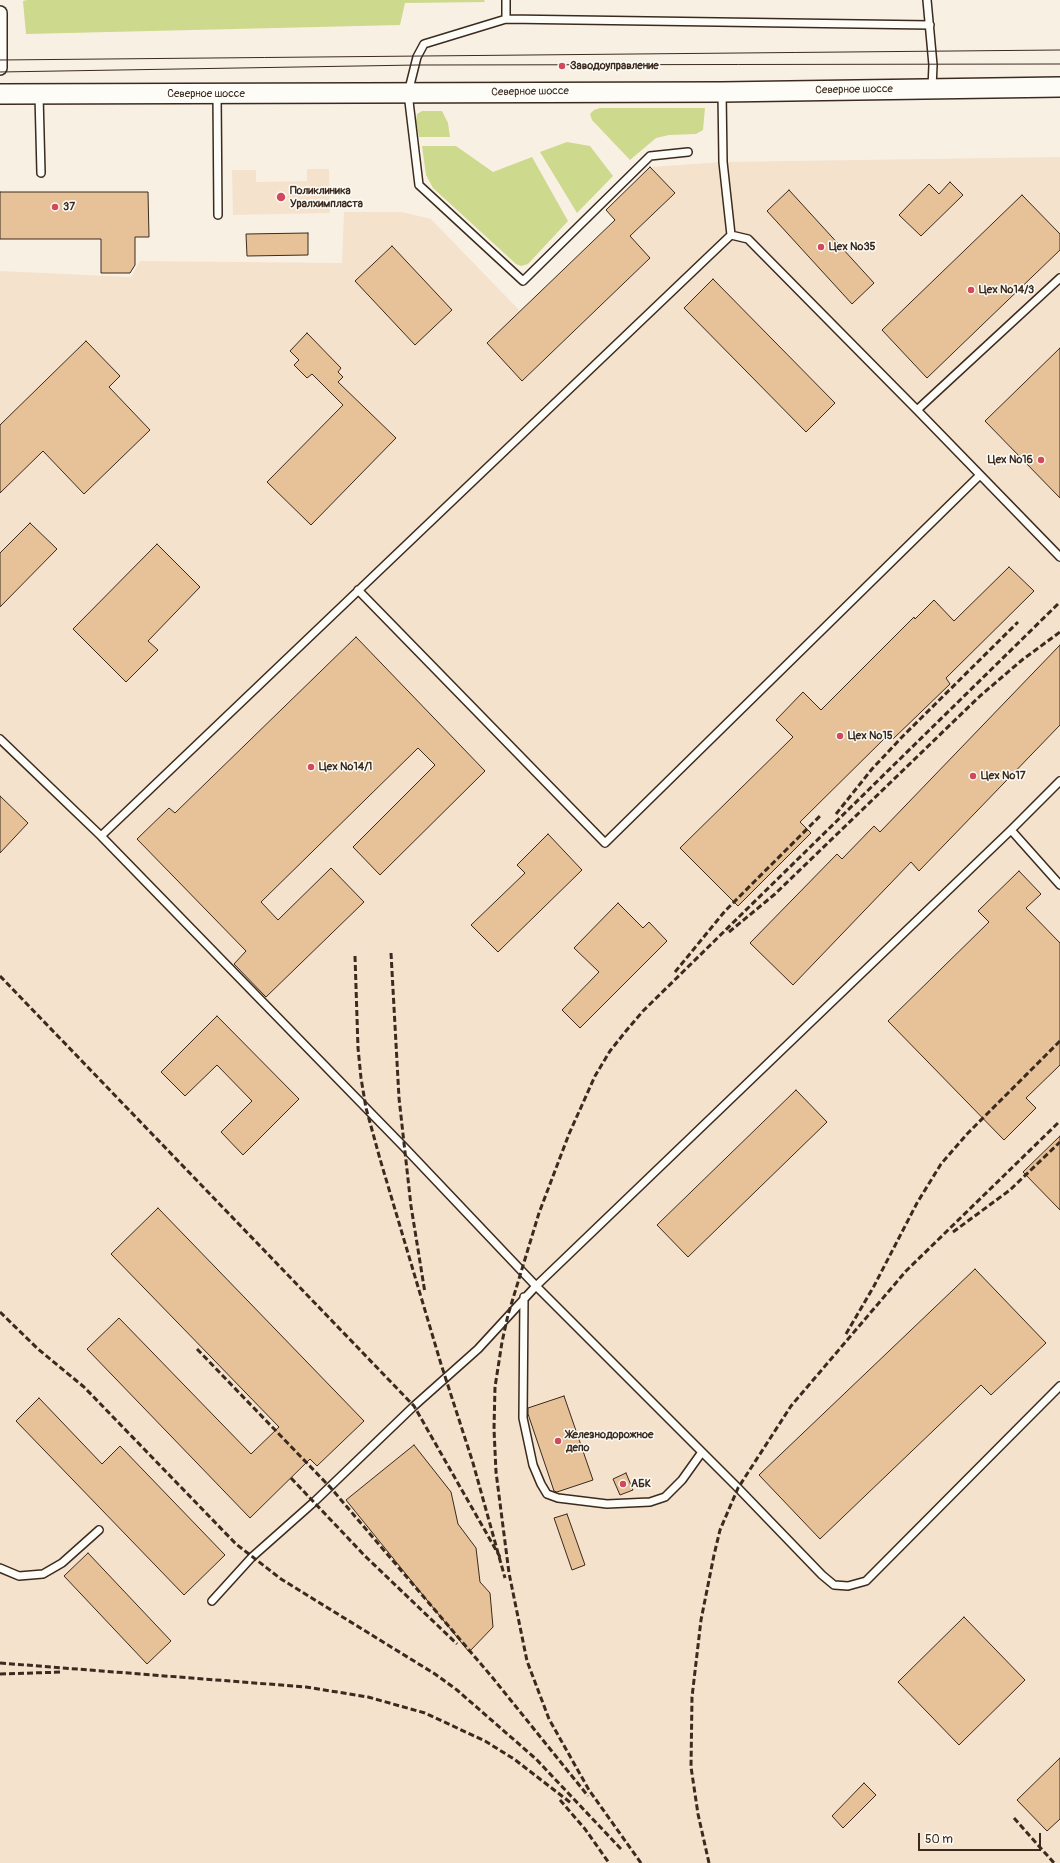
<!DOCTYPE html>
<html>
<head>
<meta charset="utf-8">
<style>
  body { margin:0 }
  #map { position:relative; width:1060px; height:1863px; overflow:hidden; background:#f9f0e4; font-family:Pangolin,sans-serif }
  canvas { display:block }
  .scale { position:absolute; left:918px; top:1833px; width:123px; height:18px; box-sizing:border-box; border:2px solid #3b2a1e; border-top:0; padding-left:5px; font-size:12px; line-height:14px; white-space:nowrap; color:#3b2a1e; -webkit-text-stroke:3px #fdfcf7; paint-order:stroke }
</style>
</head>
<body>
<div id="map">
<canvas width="1060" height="1863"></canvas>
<div class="scale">50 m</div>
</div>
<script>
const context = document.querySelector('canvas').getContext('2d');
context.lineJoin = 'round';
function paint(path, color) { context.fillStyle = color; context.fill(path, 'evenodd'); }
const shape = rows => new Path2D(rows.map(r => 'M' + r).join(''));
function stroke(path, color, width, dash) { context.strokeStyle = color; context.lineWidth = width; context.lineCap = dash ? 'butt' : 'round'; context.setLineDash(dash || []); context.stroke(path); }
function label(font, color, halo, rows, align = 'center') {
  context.font = font + ' Pangolin,sans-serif'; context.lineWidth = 3; context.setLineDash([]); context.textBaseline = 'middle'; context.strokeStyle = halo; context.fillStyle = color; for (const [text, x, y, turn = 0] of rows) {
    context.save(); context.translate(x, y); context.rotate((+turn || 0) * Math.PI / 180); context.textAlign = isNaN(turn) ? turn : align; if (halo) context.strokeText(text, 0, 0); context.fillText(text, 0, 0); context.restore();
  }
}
const built = shape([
  [1060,157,1060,1863,0,1863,0,271,131,277,140,261,342,263,344,212,402,212,431,219,520,311,615,220,606,210,650,167,723,162],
  [307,169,329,169,330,213,233,215,232,170,256,170,256,182,307,181]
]);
const green = shape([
  [27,0,484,0,485,2,405,3,400,25,26,34,23,1],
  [600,108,705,108,703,130,696,134,669,135,656,138,630,160,592,120,590,114,594,110],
  [422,111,442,111,448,123,450,137,419,137,416,121,417,114],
  [567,142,590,146,613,176,577,213,540,152],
  [422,146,456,146,493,172,532,157,568,221,528,264,521,266,516,264,433,188,426,175]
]);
const building = shape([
  [650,167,675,193,630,236,650,258,522,381,487,343,615,220,606,210,650,167],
  [950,182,963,195,921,236,899,215,929,184,939,194,950,182],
  [789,190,874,283,852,304,767,211,789,190],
  [0,192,148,192,149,237,135,237,135,265,130,273,101,273,101,239,0,239,0,192],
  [1022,195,1060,234,1060,250,927,378,882,330,1022,195],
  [308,233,308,255,247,256,246,234,308,233],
  [392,246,452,310,415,345,355,281,392,246],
  [713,279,835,403,806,432,684,308,713,279],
  [307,333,341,368,338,372,343,377,338,382,396,438,311,525,267,482,343,405,312,374,307,378,294,365,299,360,290,351,307,333],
  [86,341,120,376,109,387,150,430,84,494,43,451,0,493,0,425,86,341],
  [1060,348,1060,498,985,421,1060,348],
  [30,523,57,549,0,607,0,553,30,523],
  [157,544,200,587,148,641,158,650,126,682,73,629,157,544],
  [1009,567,1034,591,946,678,950,684,893,739,889,734,800,822,811,833,738,906,680,848,793,737,776,720,803,692,821,710,914,617,915,619,934,600,954,621,1009,567],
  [356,637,485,771,380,875,353,847,435,765,418,748,261,902,278,920,331,868,364,902,266,997,234,964,246,951,137,839,169,808,175,813,356,637],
  [1060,645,1060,725,919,871,911,862,793,985,750,943,837,854,842,859,874,826,880,832,1060,645],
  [0,796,28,823,0,853,0,796],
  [548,834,582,870,498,952,471,925,525,873,517,865,548,834],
  [1019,871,1041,894,1026,908,1060,943,1060,1065,1026,1098,1036,1108,1004,1140,888,1021,989,922,978,911,1019,871],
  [618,903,643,928,649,922,667,941,580,1028,562,1010,599,972,574,948,618,903],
  [217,1016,299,1099,243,1155,221,1132,252,1101,217,1065,185,1096,161,1072,217,1016],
  [796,1090,827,1122,688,1257,657,1225,796,1090],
  [1060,1136,1060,1210,1023,1172,1060,1136],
  [158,1208,364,1421,317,1466,310,1459,250,1518,87,1349,119,1318,251,1454,279,1427,111,1254,158,1208],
  [975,1269,1046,1343,991,1395,981,1385,820,1539,759,1475,975,1269],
  [564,1396,593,1480,557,1492,554,1491,550,1479,528,1414,528,1408,564,1396],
  [39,1398,102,1464,120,1446,225,1555,184,1595,16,1421,39,1398],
  [414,1445,451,1492,458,1524,476,1548,480,1582,490,1593,493,1627,469,1652,346,1500,414,1445],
  [626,1473,633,1490,620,1495,613,1479,626,1473],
  [567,1514,585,1565,572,1570,554,1518,567,1514],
  [88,1553,171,1641,147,1664,64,1576,88,1553],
  [964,1617,1025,1680,959,1745,898,1682,964,1617],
  [1060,1758,1060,1819,1047,1831,1017,1800,1060,1758],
  [864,1783,876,1795,843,1828,832,1816,864,1783]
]);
const lane = shape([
  [927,0,933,65,932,88],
  [506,19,506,0],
  [722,92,723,162,731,235,748,239,917,410,1060,557],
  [217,94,218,215],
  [39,95,41,173],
  [688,152,650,156,523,281,419,185,408,93,417,57,424,44,506,19,930,25],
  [917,410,1060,278],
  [358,590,605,843,980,475],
  [0,739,101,836,404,1147,536,1286,738,1488,822,1575,834,1585,848,1586,866,1581,1060,1386],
  [1011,830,1060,885],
  [101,836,731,235],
  [524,1297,523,1418,533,1465,541,1484,547,1494,558,1498,607,1504,650,1502,665,1497,682,1480,702,1452],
  [0,1568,19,1576,43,1574,62,1563,99,1530],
  [212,1601,252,1557,314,1502,414,1406,478,1349,536,1286,1011,830,1060,781]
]);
const street = shape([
  [0,13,0,68]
]);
const secondary = shape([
  [0,94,722,92,1060,87]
]);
const tram = shape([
  [0,60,1060,50],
  [0,72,417,65,1060,64]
]);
const rail = shape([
  [836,814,872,769,903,736,1018,622],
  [729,932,775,894,980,696,1022,660,1060,632],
  [391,953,399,1098,411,1206,425,1293],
  [355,956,358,1048,361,1078,366,1108,380,1159,441,1364,473,1463,505,1578],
  [675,972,725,911,821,815],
  [0,976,414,1406,500,1557],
  [953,1232,1010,1190,1060,1142],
  [0,1312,38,1349,84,1387,236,1544,281,1579,435,1674,457,1690,536,1759,621,1849],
  [846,1334,874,1286,917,1203,941,1164,967,1134,1060,1041],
  [197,1349,330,1487,492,1677,588,1796],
  [291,1478,365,1556,457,1644],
  [0,1663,306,1687,368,1697,425,1713,485,1741,514,1759,571,1803],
  [0,1674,63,1672],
  [560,1800,585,1829,609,1863],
  [1014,1818,1054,1863],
  [641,1863,589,1790,549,1719,527,1661,509,1573,496,1472,494,1429,495,1387,502,1342,508,1315,539,1213,569,1134,595,1076,610,1051,626,1031,643,1011,1060,602],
  [709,1863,698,1814,691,1767,692,1697,701,1620,714,1555,720,1530,738,1488,791,1406,906,1271,1060,1121]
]);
const markers = [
  [562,66,4,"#d1495b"],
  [281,197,5,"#d1495b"],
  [55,207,4,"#d1495b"],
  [821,247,4,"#d1495b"],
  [971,290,4,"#d1495b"],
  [1041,460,4,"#d1495b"],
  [840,736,4,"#d1495b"],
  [311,767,4,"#d1495b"],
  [973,776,4,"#d1495b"],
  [558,1441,4,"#d1495b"],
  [623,1484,4,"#d1495b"]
];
const poiNames = [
  ["Заводоуправление",570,66],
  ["Поликлиника",290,191],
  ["Уралхимпласта",290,204],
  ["37",63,207],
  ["Цех №35",829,247],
  ["Цех №14/3",979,290],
  ["Цех №16",1033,460,"right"],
  ["Цех №15",848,736],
  ["Цех №14/1",319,767],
  ["Цех №17",981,776],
  ["Железнодорожное",566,1435],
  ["депо",566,1448],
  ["АБК",631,1484]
];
const streetNames = [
  ["Северное шоссе",854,90,-1],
  ["Северное шоссе",530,92,-1],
  ["Северное шоссе",206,94]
];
paint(built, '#f4e2cd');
paint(green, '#cdd98c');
paint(building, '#e7c298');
stroke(building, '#3b2a1e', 1);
stroke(lane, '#3b2a1e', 10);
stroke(street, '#3b2a1e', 16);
stroke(secondary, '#3b2a1e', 22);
stroke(lane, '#fdfcf7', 7);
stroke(street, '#fdfcf7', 13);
stroke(secondary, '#fdfcf7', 19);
stroke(tram, '#3b2a1e', 1);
stroke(rail, '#3b2a1e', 3, [6, 3]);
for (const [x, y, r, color] of markers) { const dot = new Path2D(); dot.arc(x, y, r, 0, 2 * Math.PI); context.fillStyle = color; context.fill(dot); stroke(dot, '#fdfcf7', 1.5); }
label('bold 11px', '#3b2a1e', '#fdfcf7', poiNames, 'left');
label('11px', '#3b2a1e', '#fdfcf7', streetNames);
</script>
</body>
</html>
